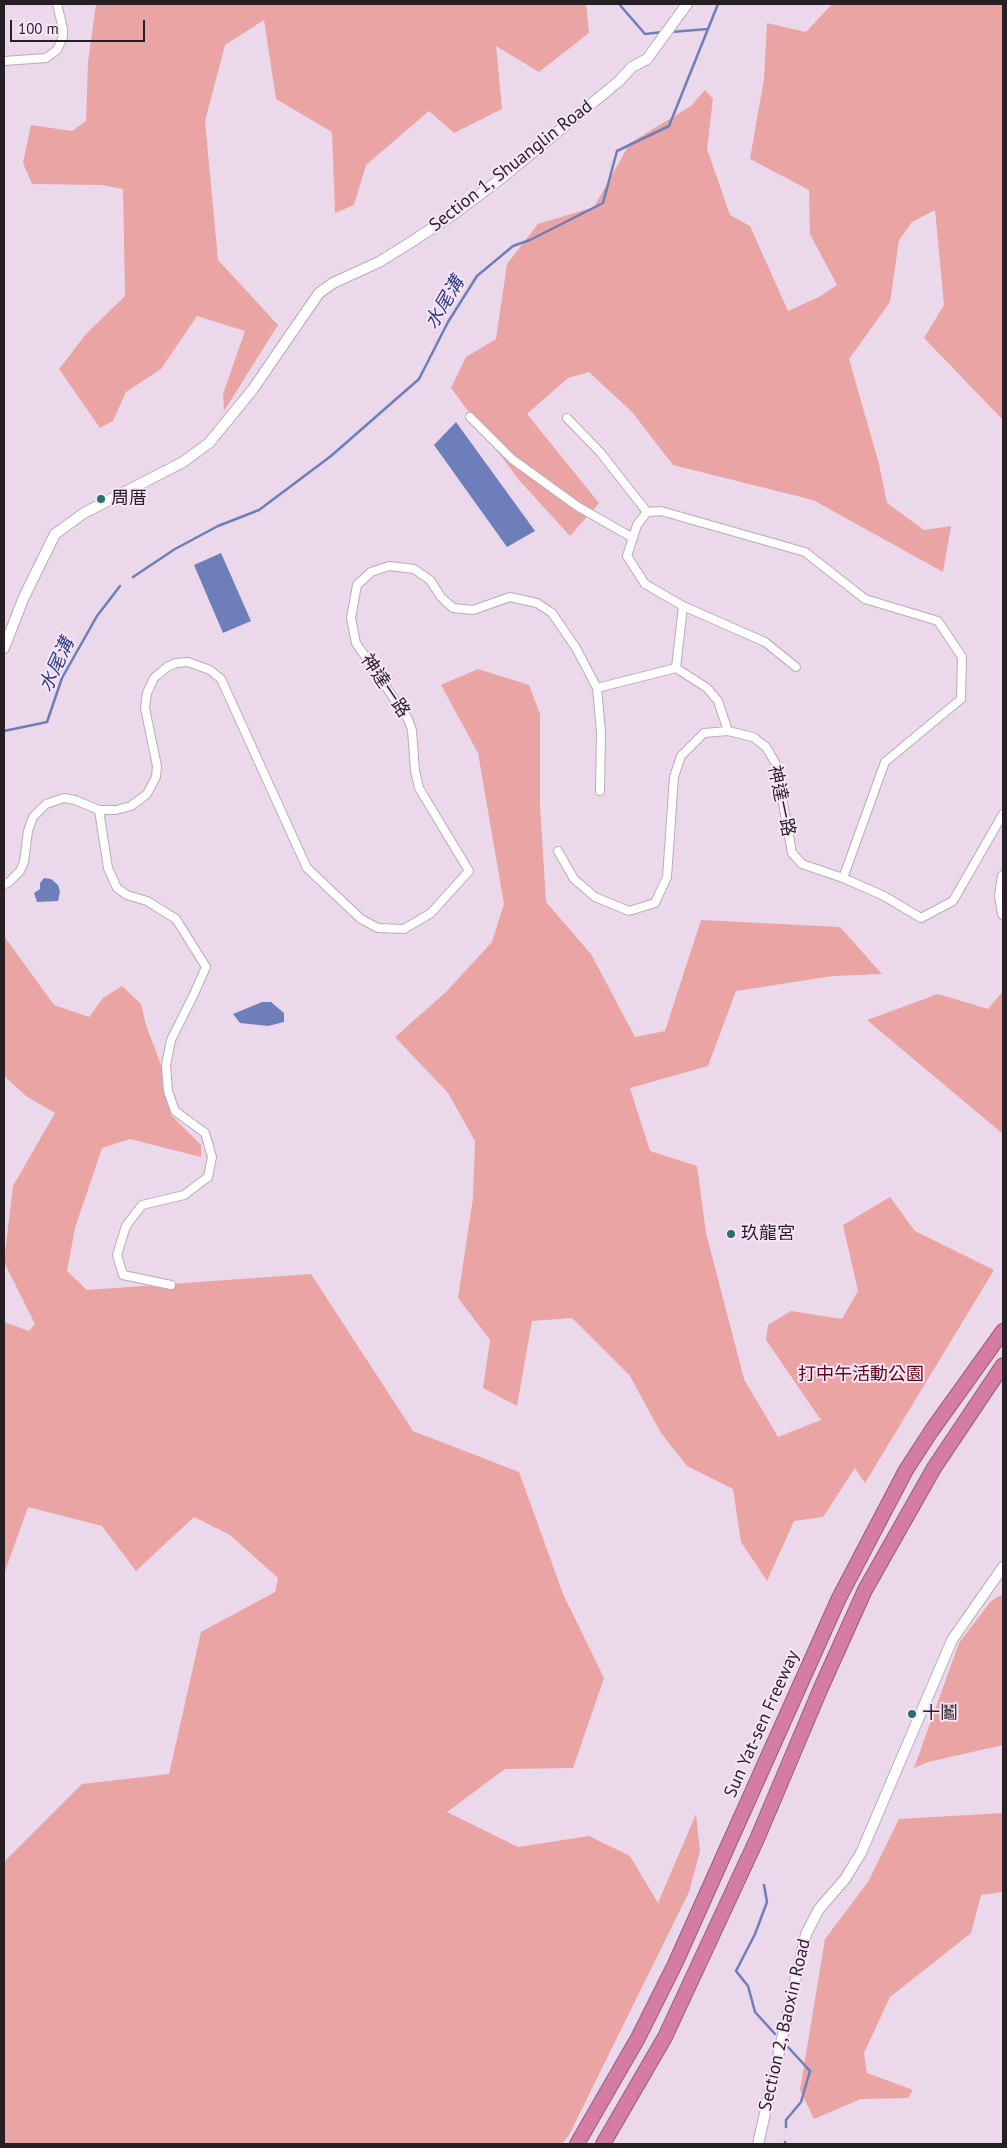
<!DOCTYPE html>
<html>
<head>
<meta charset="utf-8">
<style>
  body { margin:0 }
  #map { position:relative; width:1007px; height:2148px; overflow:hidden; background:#ebd9eb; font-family:"PT Sans",sans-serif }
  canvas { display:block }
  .frame { position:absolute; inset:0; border:5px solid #261f26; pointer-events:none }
  .scale { position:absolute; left:10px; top:20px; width:135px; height:22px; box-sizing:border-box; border:2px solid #261f26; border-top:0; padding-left:6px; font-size:15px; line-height:18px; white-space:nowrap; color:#261f26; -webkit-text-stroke:4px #f8e6f8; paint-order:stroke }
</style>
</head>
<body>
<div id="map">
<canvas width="1007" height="2148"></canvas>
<div class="frame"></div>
<div class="scale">100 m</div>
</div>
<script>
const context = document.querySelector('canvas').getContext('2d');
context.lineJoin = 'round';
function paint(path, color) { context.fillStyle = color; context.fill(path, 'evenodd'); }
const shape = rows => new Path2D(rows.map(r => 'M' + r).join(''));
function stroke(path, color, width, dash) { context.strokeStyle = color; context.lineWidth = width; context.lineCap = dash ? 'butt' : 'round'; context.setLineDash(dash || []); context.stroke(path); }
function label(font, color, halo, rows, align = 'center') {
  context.font = font + ' "PT Sans","Noto Sans TC",sans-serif'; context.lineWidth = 4; context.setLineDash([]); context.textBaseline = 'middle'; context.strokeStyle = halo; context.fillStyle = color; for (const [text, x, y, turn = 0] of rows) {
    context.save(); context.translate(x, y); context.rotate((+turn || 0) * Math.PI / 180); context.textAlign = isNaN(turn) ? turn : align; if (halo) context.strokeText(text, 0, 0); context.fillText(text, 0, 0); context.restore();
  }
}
const green = shape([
  [96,4,586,4,589,33,539,72,496,46,502,109,454,133,429,111,366,165,354,205,335,213,332,132,276,99,264,20,225,45,205,121,218,260,278,325,224,411,223,394,245,331,197,316,161,369,126,392,113,421,100,428,59,369,86,334,125,296,123,189,101,185,32,184,23,163,31,125,72,131,86,121,88,62],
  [832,4,1003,4,1003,420,924,338,944,305,935,210,912,222,899,240,890,302,849,359,879,464,887,503,924,530,951,526,943,572,813,500,673,465,632,412,589,372,568,378,527,414,599,503,570,536,519,480,451,388,466,357,496,339,507,264,538,224,594,207,630,143,691,106,705,90,713,99,707,149,730,215,750,226,788,311,819,297,837,285,810,234,809,190,750,159,764,79,767,23,806,32],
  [478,669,529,685,540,714,540,805,546,902,591,954,635,1037,665,1031,701,920,840,927,882,974,833,976,736,991,708,1066,630,1088,650,1151,697,1166,706,1233,744,1379,778,1437,821,1420,766,1340,768,1325,791,1311,842,1319,858,1291,843,1225,890,1197,915,1231,994,1270,865,1483,855,1468,823,1517,794,1521,767,1581,741,1542,733,1489,687,1466,661,1433,630,1376,572,1318,532,1321,517,1406,483,1388,490,1340,458,1298,473,1198,475,1141,448,1093,395,1037,446,992,492,942,504,904,478,753,441,685],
  [4,936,54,1005,89,1017,103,998,122,986,141,1004,146,1025,165,1076,171,1115,201,1145,201,1157,130,1139,102,1148,75,1228,67,1271,87,1290,311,1274,413,1431,519,1472,563,1594,604,1678,573,1768,505,1769,447,1812,518,1847,589,1836,630,1856,658,1903,696,1814,700,1851,689,1892,569,2135,562,2144,4,2144,4,1862,82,1784,169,1774,201,1632,275,1592,278,1578,230,1535,194,1517,136,1571,102,1526,28,1507,4,1574,4,1322,29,1331,35,1324,4,1262,13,1186,55,1113,26,1096,4,1076],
  [1003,991,1003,1134,867,1020,938,994,988,1009],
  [1003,1594,1003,1745,928,1762,914,1768,959,1643,991,1601],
  [1003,1813,1003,1892,981,1895,971,1933,890,1997,864,2053,867,2073,913,2090,908,2098,861,2099,814,2119,800,2090,825,1939,868,1882,899,1819]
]);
const water = shape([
  [456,422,535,531,507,547,434,445],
  [221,553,251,621,223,633,194,565],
  [44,878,51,879,58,885,60,891,58,901,37,902,34,893,40,889,40,883],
  [262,1002,271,1002,284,1013,284,1022,268,1026,240,1023,233,1014]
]);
const stream = shape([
  [619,4,645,34,663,32],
  [671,32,708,29],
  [133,577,175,549,218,526,259,510,331,456,419,379,448,322,477,276,513,246,530,240,603,203,617,151,669,126,718,4],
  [4,731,47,722,62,678,97,616,120,586],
  [764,1885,767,1902,755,1934,736,1971,748,1986,755,2012,775,2034],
  [786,2127,786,2120,801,2102,810,2071,788,2047],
  [785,2144,785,2142]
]);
const minor = shape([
  [4,61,46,58,57,50,63,37,63,29,57,4],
  [470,417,512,459,577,506,633,538],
  [567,418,600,452,647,512],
  [683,606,765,642,796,667],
  [676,668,683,606,645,584,627,556,637,525,647,512,661,511,805,552,865,599,938,621,962,657,961,699,885,762,843,878],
  [597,688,601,732,600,791],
  [99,810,108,868,117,888,127,895,147,901,176,919,206,967,194,994,171,1040,166,1065,168,1091,175,1111,205,1133,212,1157,208,1177,184,1195,142,1205,126,1226,117,1255,123,1275,171,1285],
  [558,851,574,879,595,897,629,911,655,903,667,877,674,777,681,756,704,733,728,731],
  [4,884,8,883,20,871,24,862,28,831,33,817,46,804,64,798,75,800,99,810,116,810,131,806,147,794,156,777,157,766,145,708,147,693,154,678,167,667,176,663,188,662,210,670,221,679,307,868,361,919,378,928,404,929,431,913,469,871,419,788,415,771,412,730,408,719,356,643,351,618,357,585,371,572,389,566,414,569,430,580,441,597,453,608,473,610,510,597,537,603,552,613,576,648,597,688,676,668,707,688,718,701,728,731,753,737,766,747,776,764,792,853,802,864,843,878,884,896,921,918,953,901,1003,814]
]);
const tertiary = shape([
  [4,648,24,597,55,534,84,513,183,462,209,443,253,389,319,293,333,283,379,262,408,244,454,214,503,177,619,81,632,67,647,59,687,4],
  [1003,876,1000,896,1003,914],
  [758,2144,806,1934,819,1909,845,1879,861,1853,952,1640,1003,1567]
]);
const motorway = shape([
  [577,2144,638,2038,675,1964,839,1598,906,1470,932,1430,1003,1331],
  [603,2144,665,2037,757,1839,820,1690,865,1590,934,1468,1003,1365]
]);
const markers = [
  [101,499,5,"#27716e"],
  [731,1234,5,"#27716e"],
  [912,1714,5,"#27716e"]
];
const streetNames = [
  ["Section 1, Shuanglin Road",511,166,-38],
  ["神達一路",385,686,56],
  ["神達一路",781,801,78],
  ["Sun Yat-sen Freeway",762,1724,-66],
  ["Section 2, Baoxin Road",785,2025,-77]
];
const poiNames = [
  ["周厝",111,499],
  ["玖龍宮",741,1234],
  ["十鬮",922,1714]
];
const parkNames = [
  ["打中午活動公園",861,1375]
];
const waterNames = [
  ["水尾溝",445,303,-59],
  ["水尾溝",57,665,-65]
];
paint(green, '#eaa4a3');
paint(water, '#6e7ebb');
stroke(stream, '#6e7ebb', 2.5);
stroke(minor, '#bab', 10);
stroke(tertiary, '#bab', 12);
stroke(motorway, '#985b78', 16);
stroke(minor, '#fff', 8);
stroke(tertiary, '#fff', 10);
stroke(motorway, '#d57ca4', 14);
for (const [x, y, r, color] of markers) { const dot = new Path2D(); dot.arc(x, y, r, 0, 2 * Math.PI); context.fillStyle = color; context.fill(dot); stroke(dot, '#f8e6f8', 2); }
label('18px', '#261f26', '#f8e6f8', streetNames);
label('18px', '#261f26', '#f8e6f8', poiNames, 'left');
label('18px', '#600015', '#f8e6f8', parkNames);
label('italic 19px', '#2f3c86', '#f8e6f8', waterNames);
</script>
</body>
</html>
